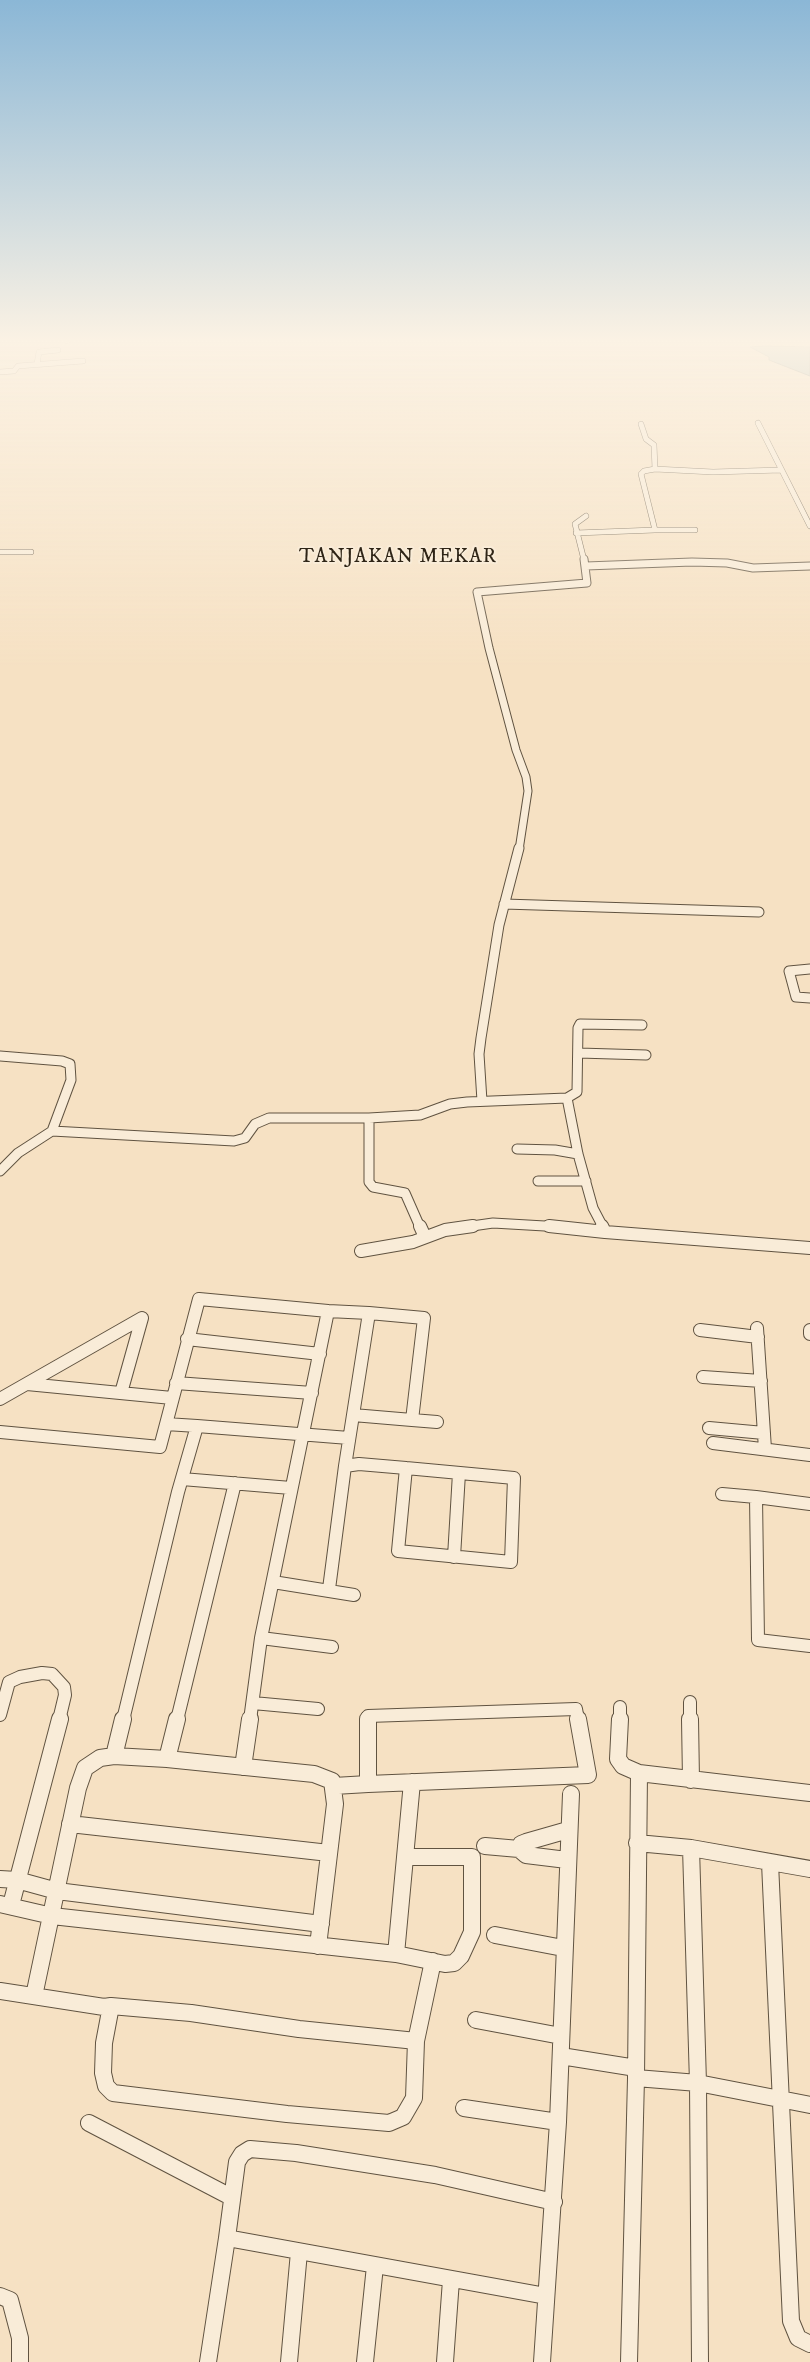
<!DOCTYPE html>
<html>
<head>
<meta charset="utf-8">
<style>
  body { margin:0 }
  canvas { display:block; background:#f6e1c3 }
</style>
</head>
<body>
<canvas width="810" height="2362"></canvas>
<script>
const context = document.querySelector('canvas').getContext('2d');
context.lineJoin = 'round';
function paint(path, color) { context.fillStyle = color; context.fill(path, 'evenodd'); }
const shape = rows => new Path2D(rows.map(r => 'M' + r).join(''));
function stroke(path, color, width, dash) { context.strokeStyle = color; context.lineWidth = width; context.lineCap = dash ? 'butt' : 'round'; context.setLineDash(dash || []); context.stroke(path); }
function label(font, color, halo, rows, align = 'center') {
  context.font = font + ' "IM FELL DW Pica",serif'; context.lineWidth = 4; context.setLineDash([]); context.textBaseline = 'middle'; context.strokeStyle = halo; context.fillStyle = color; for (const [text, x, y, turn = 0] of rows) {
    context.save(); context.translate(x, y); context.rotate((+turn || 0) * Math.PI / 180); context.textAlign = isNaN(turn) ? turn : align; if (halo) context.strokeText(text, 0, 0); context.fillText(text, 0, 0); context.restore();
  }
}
const water = shape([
  [764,346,810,347,810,376,769,360,769,357,750,347,764,346]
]);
const streetFar4 = shape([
  [67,341,69,338],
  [37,364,39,352,58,350],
  [0,372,14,371,18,366,83,361],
  [758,423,810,526],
  [655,469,713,472,781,470],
  [655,530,695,530],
  [576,533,655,530,641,474,644,471,655,469,654,445,646,439,641,424],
  [0,552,31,552],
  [584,560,575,524,586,516]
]);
const streetFar3 = shape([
  [586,566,692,562,727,563,753,568,810,566],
  [519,850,528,791,526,777,516,750,489,648,477,592,587,583,584,559]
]);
const streetFar2 = shape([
  [504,904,759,912],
  [810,969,789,971,796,997,810,998],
  [579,1053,646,1055],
  [0,1056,62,1061,70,1064,71,1080,52,1131],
  [567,1098,577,1092,578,1028,580,1024,642,1025],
  [482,1101,479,1054,481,1038,499,925,519,848],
  [369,1118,369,1182,373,1187,405,1193,420,1227],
  [517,1149,555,1150,578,1154],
  [0,1171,18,1153,52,1131,234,1141,245,1138,255,1124,269,1118,369,1118,420,1115,450,1104,467,1102,567,1098,578,1154,593,1208,603,1227],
  [538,1181,586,1181],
  [465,1227,493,1223,562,1227]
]);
const streetFar1 = shape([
  [420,1226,425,1237],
  [549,1226,605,1232],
  [602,1226,605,1232,810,1248],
  [361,1251,413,1242,445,1230,473,1226],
  [328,1311,369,1313,345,1466],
  [757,1328,765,1449],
  [700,1330,758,1337],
  [810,1330,810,1334],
  [187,1339,320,1354],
  [703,1377,761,1381],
  [176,1383,312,1393],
  [27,1384,172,1398],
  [0,1399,142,1318,121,1393],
  [353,1415,412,1420,424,1318,369,1313],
  [412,1420,437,1422],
  [166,1424,197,1426],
  [709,1428,764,1433],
  [0,1432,160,1447,199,1299,328,1311,261,1638,250,1720],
  [713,1443,810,1455],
  [406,1468,514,1478,511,1562,398,1551,406,1468],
  [182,1479,291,1488],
  [722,1494,756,1497],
  [810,1504,756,1497,758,1640,810,1646],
  [454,1557,459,1473],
  [273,1582,354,1595],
  [329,1589,345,1466,359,1464,406,1468],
  [261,1638,332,1647],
  [690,1702,690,1720],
  [253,1703,318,1709],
  [0,1715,9,1682,20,1677,42,1673,52,1674,64,1687,65,1695,59,1720],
  [123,1720,178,1492,197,1426,349,1438],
  [177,1720,235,1483],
  [368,1720,368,1716,576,1709,578,1720],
  [620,1720,620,1707]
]);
const street = shape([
  [368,1719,368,1784],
  [620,1719,618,1759,623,1766,639,1773],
  [690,1719,691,1780],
  [114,1756,123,1719],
  [167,1759,177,1719],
  [243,1767,250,1719],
  [368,1784,588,1775,578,1719],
  [334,1786,368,1784],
  [70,1824,329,1853],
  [637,1843,691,1848,810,1869],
  [485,1846,519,1849],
  [691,1848,698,2083,700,2362],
  [567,1860,526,1855,519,1849,521,1844,526,1842,568,1830],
  [770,1863,791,2321,798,2338,810,2344],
  [0,1879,17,1880,57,1891,321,1924],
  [0,1904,52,1916,396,1954,445,1964,454,1963,461,1956,472,1932,472,1857,405,1857],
  [11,1905,60,1719],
  [495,1935,563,1948],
  [396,1954,412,1782],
  [0,1991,104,2007,111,2006,104,2043,103,2073,106,2086,113,2093,287,2114,389,2123,403,2117,414,2098,416,2041,433,1961],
  [34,1996,78,1788,85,1768,100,1758,114,1756,167,1759,314,1774,332,1781,335,1804,318,1946],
  [111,2006,191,2013,299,2029,416,2041],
  [476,2020,561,2036],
  [561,2056,636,2068],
  [636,2078,698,2083,810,2105],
  [464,2108,558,2122],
  [89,2123,231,2197],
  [227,2238,237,2162,242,2154,250,2149,296,2153,435,2175,554,2202],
  [0,2296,10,2300,20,2338,20,2362],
  [208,2362,227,2238,546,2296],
  [289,2362,299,2252],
  [365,2362,375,2266],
  [445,2362,451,2280],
  [542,2362,558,2122,571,1794],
  [629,2362,636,2078,639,1773,810,1793]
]);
const farQuarternames = [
  ["TANJAKAN MEKAR",398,558]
];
paint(water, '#9fbcbb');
stroke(water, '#727f79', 1);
stroke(streetFar4, '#605341', 6);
stroke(streetFar3, '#605341', 9);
stroke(streetFar2, '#605341', 11);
stroke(streetFar1, '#605341', 14);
stroke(street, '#605341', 18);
stroke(streetFar4, '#f9ecd8', 5);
stroke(streetFar3, '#f9ecd8', 7);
stroke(streetFar2, '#f9ecd8', 9);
stroke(streetFar1, '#f9ecd8', 12);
stroke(street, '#f9ecd8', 16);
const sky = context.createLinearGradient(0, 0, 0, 668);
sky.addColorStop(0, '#8bb7d6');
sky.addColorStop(0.51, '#fbf2e4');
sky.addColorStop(1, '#fbf2e400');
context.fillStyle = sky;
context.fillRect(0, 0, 810, 668);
context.letterSpacing = '1px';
label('20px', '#2e2416', '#f9ecd8', farQuarternames);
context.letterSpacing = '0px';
</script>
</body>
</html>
